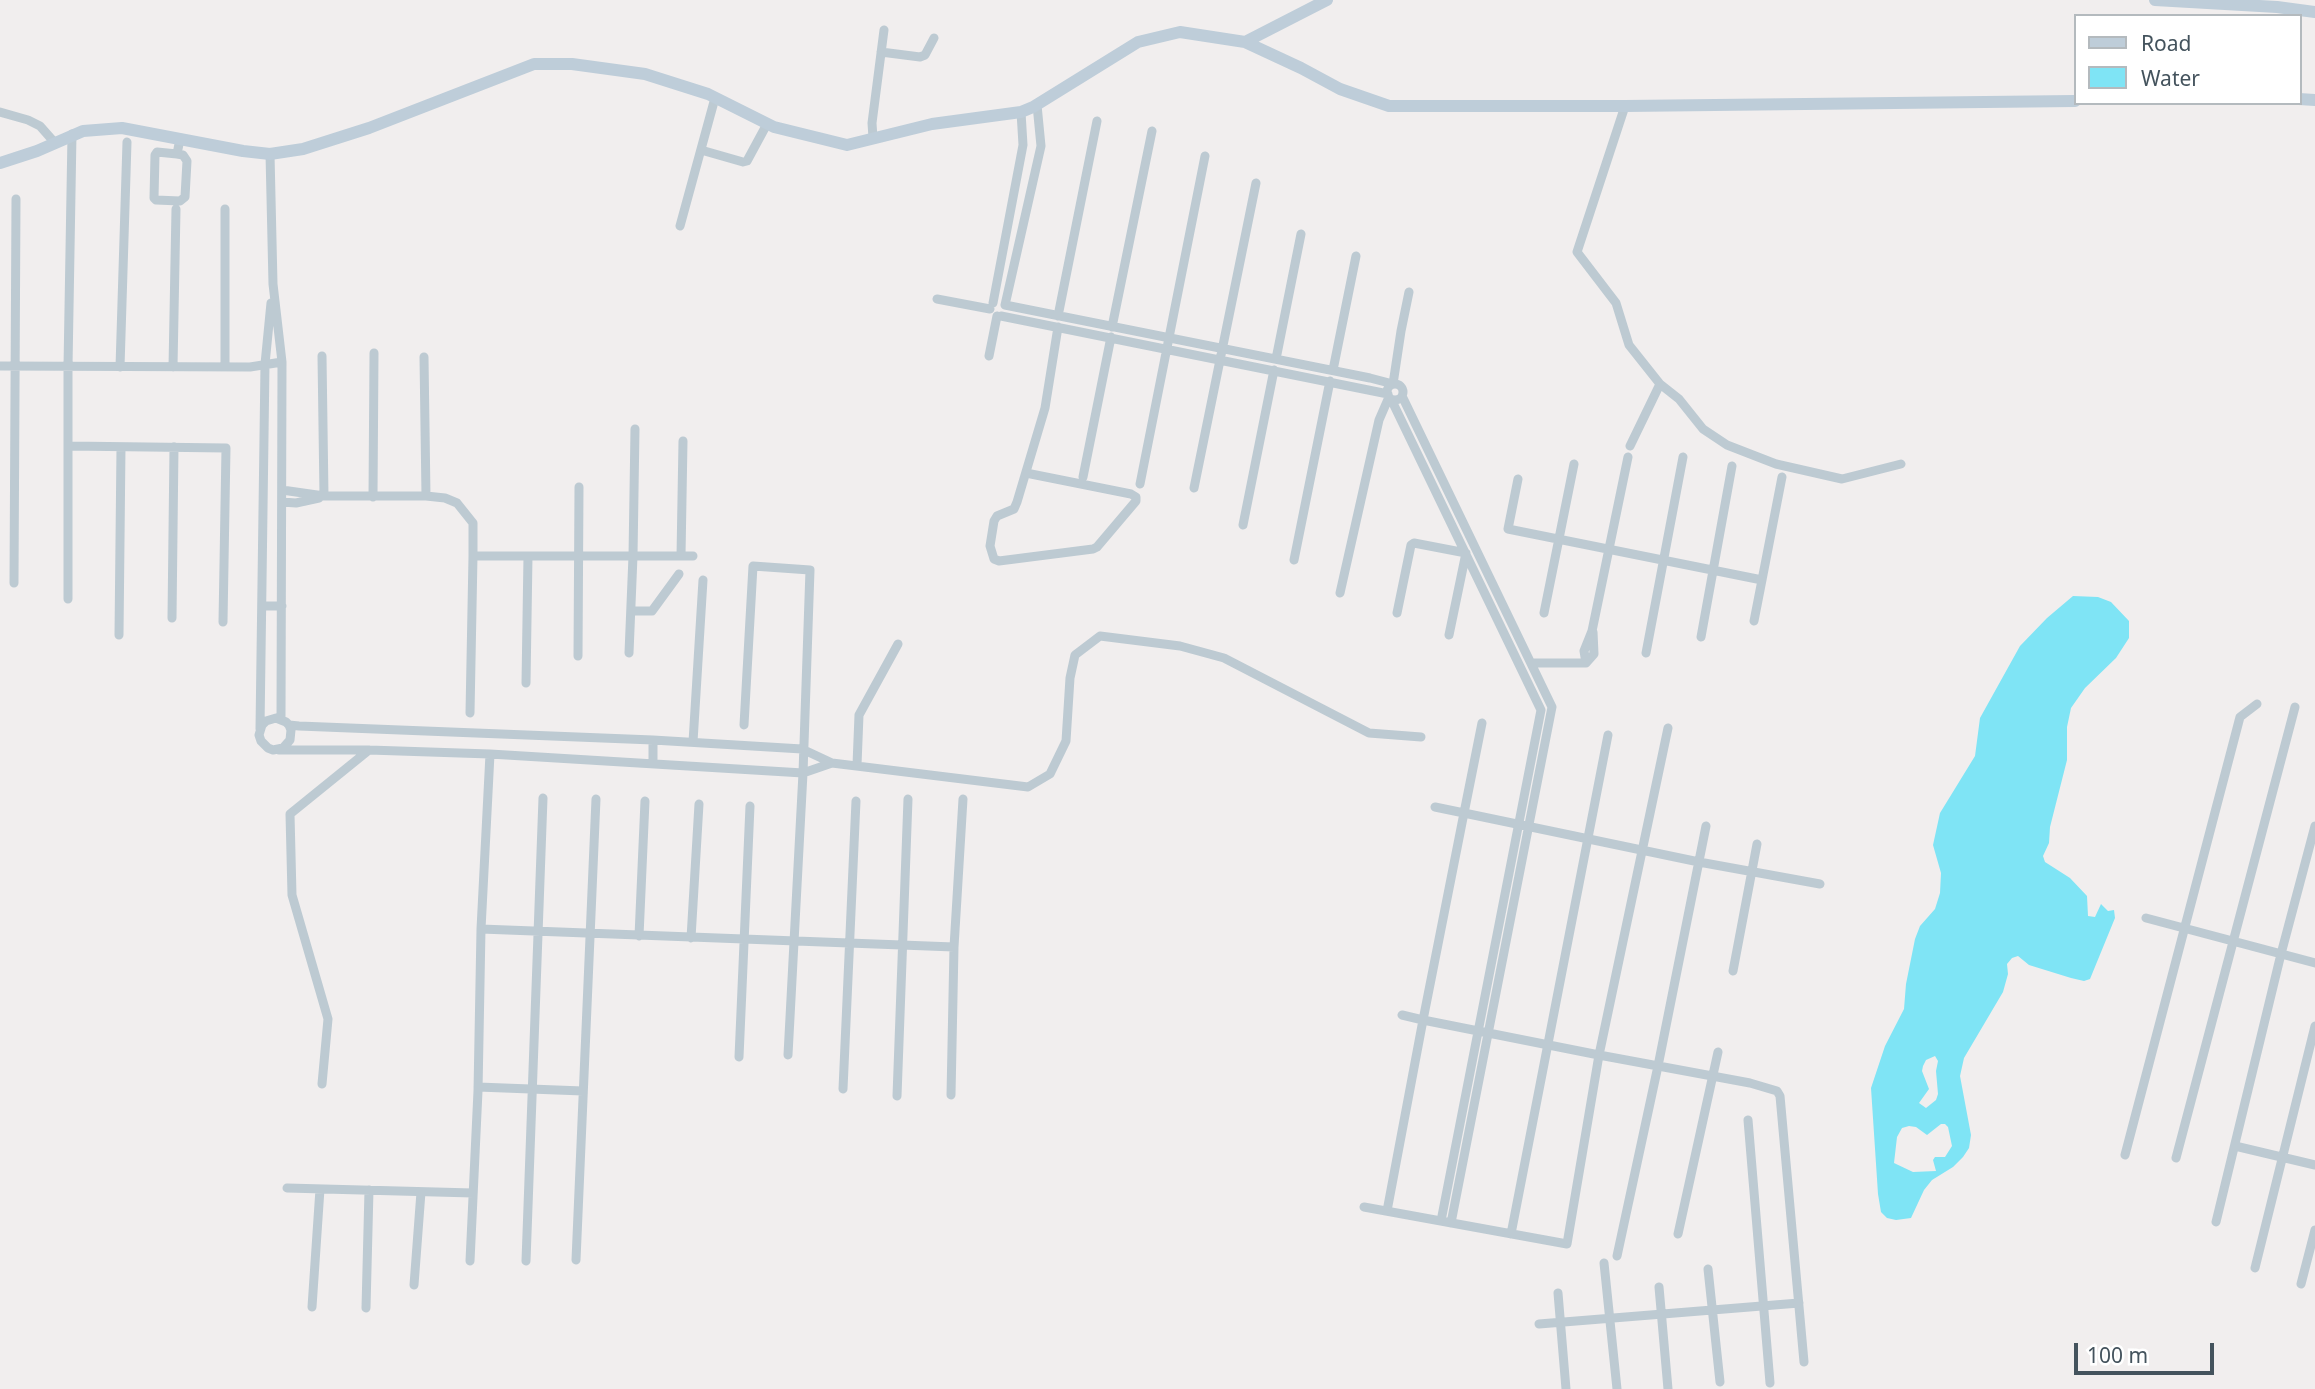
<!DOCTYPE html>
<html>
<head>
<meta charset="utf-8">
<style>
  body { margin:0 }
  #map { position:relative; width:2315px; height:1389px; overflow:hidden; background:#f1eeee; font-family:"Noto Sans",sans-serif }
  canvas { display:block }
  .legend { position:absolute; left:2074px; top:14px; width:228px; height:91px; box-sizing:border-box; background:#fff; border:2px solid #b4babe; margin:0; padding:9px 12px; list-style:none; font-size:21px; color:#44535d }
  .legend li { display:flex; align-items:center; gap:14px; height:35px }
  .legend b { width:35px; border:2px solid #b4babe }
  .scale { position:absolute; left:2074px; top:1343px; width:140px; height:32px; box-sizing:border-box; border:4px solid #44535d; border-top:0; padding-left:9px; font-size:21px; line-height:24px; white-space:nowrap; color:#44535d; -webkit-text-stroke:5px #fff; paint-order:stroke }
</style>
</head>
<body>
<div id="map">
<canvas width="2315" height="1389"></canvas>
<ul class="legend">
<li><b style="height:9px;background:#becdd9"></b>Road</li>
<li><b style="height:19px;background:#7fe4f5"></b>Water</li>
</ul>
<div class="scale">100 m</div>
</div>
<script>
const context = document.querySelector('canvas').getContext('2d');
context.lineJoin = 'round';
function paint(path, color) { context.fillStyle = color; context.fill(path, 'evenodd'); }
const shape = rows => new Path2D(rows.map(r => 'M' + r).join(''));
function stroke(path, color, width, dash) { context.strokeStyle = color; context.lineWidth = width; context.lineCap = dash ? 'butt' : 'round'; context.setLineDash(dash || []); context.stroke(path); }
const water = shape([
  [2073,596,2098,597,2111,602,2129,621,2129,638,2116,658,2085,688,2071,708,2067,727,2067,760,2050,827,2049,843,2043,856,2045,862,2070,878,2087,896,2088,916,2095,917,2101,904,2108,911,2114,910,2115,918,2090,979,2084,981,2071,978,2029,965,2018,956,2012,958,2007,964,2008,974,2003,992,1964,1058,1960,1076,1971,1135,1969,1148,1963,1157,1953,1167,1932,1180,1924,1190,1911,1218,1896,1220,1887,1218,1881,1212,1878,1194,1871,1088,1885,1046,1904,1009,1906,984,1915,939,1920,926,1935,909,1940,893,1941,873,1933,845,1940,813,1975,756,1980,718,2020,646,2047,618],
  [1935,1056,1938,1061,1936,1071,1938,1094,1936,1100,1926,1108,1919,1103,1929,1089,1922,1071,1923,1066,1926,1060],
  [1941,1124,1945,1124,1948,1127,1952,1146,1945,1157,1935,1157,1933,1160,1936,1171,1913,1172,1894,1163,1897,1137,1902,1128,1909,1126,1916,1127,1927,1135]
]);
const street = shape([
  [881,52,920,57,925,55,934,38],
  [1037,105,1041,146,1005,305,1370,378,1393,384,1401,331,1409,292],
  [1625,106,1577,252,1616,303,1629,345,1660,384,1630,446],
  [0,112,28,120,40,126,55,143],
  [873,138,872,123,884,30],
  [701,150,743,162,747,161,767,124],
  [177,154,157,152,155,155,154,198,156,200,180,201,185,197,187,161,183,155,177,154,180,139],
  [270,154,273,284,282,362,281,719],
  [680,226,715,98],
  [937,299,990,309],
  [993,303,1023,145,1021,112],
  [1001,316,1388,394],
  [1058,316,1097,121],
  [1112,327,1152,131],
  [322,356,324,496],
  [989,356,997,316],
  [424,357,426,496],
  [1276,359,1301,234],
  [0,366,250,367,282,362],
  [120,367,127,142],
  [173,367,176,209],
  [225,367,225,209],
  [1333,370,1356,256],
  [1660,384,1679,399,1703,429,1727,445,1776,464,1842,479,1901,464],
  '1387 392a8 8 0 1 1 16 0a8 8 0 1 1-16 0Z',
  [1402,396,1552,707,1451,1223],
  [1391,399,1541,710,1441,1221],
  [69,446,226,448,223,622],
  [1026,473,1131,494,1136,497,1136,501,1097,547,1093,549,999,561,994,559,990,546,994,521,997,516,1014,509,1017,502,1045,408,1058,327],
  [1083,477,1111,337],
  [1518,479,1508,529,1762,580,1782,477],
  [1140,484,1205,156],
  [1194,488,1256,183],
  [282,490,324,496,426,496,445,498,457,503,473,523,473,556,693,556],
  [373,497,374,353],
  [282,502,296,503,319,498],
  [1243,525,1274,370],
  [681,556,683,441],
  [1294,560,1330,381],
  [14,583,16,199],
  [1340,593,1379,420,1389,397],
  [68,599,68,367,72,134],
  [262,606,282,606],
  [631,611,652,611,679,574],
  [1397,613,1411,545,1414,543,1466,553,1449,635],
  [1544,613,1574,464],
  [172,618,174,447],
  [1754,621,1762,580],
  [119,635,121,447],
  [1701,637,1732,466],
  [629,653,633,556,635,429],
  [1646,653,1683,457],
  [578,656,579,487],
  [1532,663,1586,663,1584,651,1592,631,1628,457],
  [1586,663,1594,654,1593,632],
  [526,683,528,556],
  [470,713,473,556],
  [289,725,291,730,290,740,283,748,273,750,268,748,261,741,259,735,262,725,266,721,276,718,286,722,289,725,299,726,653,740,802,749,832,763],
  [744,725,753,566,810,570,803,773,788,1055],
  [1668,728,1599,1055,1750,1083,1777,1091,1780,1096,1804,1362],
  [260,729,265,364,271,303],
  [693,742,703,580],
  [279,750,369,750,490,754,803,773,832,763,1028,787,1050,774,1066,741,1070,678,1075,655,1100,636,1180,646,1224,658,1369,733,1421,737],
  [653,764,653,740],
  [857,765,859,715,898,644],
  [1435,807,1464,813,1482,723],
  [2146,918,2315,963],
  [481,929,954,947],
  [639,936,645,801],
  [691,938,699,804],
  [1733,971,1757,844],
  [739,1057,750,806],
  [322,1084,328,1019,292,895,290,814,369,750],
  [478,1087,583,1091],
  [843,1089,856,801],
  [951,1095,954,947,963,799],
  [897,1096,908,799],
  [1748,1120,1770,1383],
  [2235,1146,2315,1165],
  [2125,1155,2240,717,2257,704],
  [2176,1158,2295,707],
  [287,1188,473,1193],
  [1364,1207,1567,1244,1599,1055,1423,1020,1464,813,1699,862,1820,884],
  [1387,1211,1423,1020,1402,1015],
  [2216,1222,2281,954,2315,826],
  [1511,1234,1608,735],
  [1678,1234,1718,1052],
  [1617,1256,1658,1066,1706,826],
  [576,1260,596,799],
  [470,1261,478,1091,481,929,490,754],
  [526,1261,543,798],
  [1604,1263,1617,1389],
  [2255,1268,2315,1026],
  [1708,1269,1720,1382],
  [2301,1284,2315,1230],
  [414,1285,421,1192],
  [1659,1287,1668,1389],
  [1558,1293,1566,1389],
  [312,1307,320,1189],
  [366,1308,369,1190],
  [1539,1324,1799,1303]
]);
const secondary = shape([
  [2155,0,2277,7,2315,12],
  [1245,42,1327,0],
  [2299,99,2315,100],
  [0,163,37,151,83,131,122,128,243,151,270,154,303,149,369,128,534,64,572,64,645,74,708,94,774,127,847,145,932,124,1021,112,1033,107,1138,42,1180,32,1245,42,1301,68,1340,89,1389,106,1625,106,2075,101]
]);
paint(water, '#7fe4f5');
stroke(street, '#bdcad2', 9);
stroke(secondary, '#becdd9', 12);
</script>
</body>
</html>
